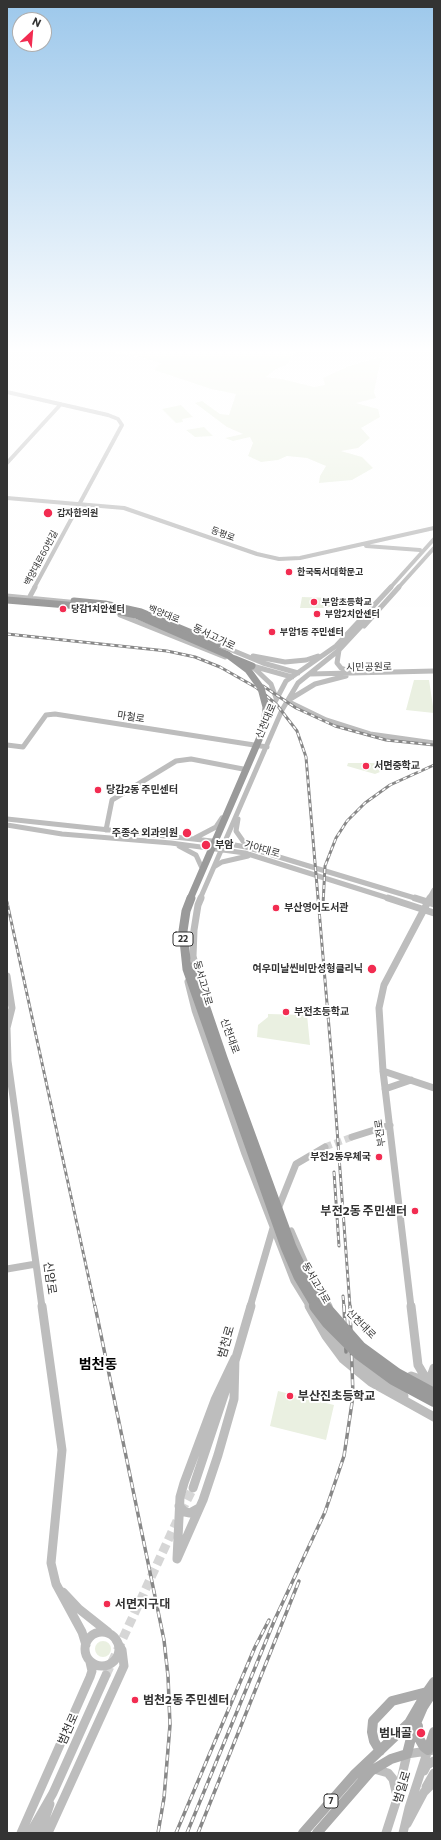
<!DOCTYPE html>
<html>
<head>
<meta charset="utf-8">
<style>
  body { margin:0 }
  #map { position:relative; width:441px; height:1840px; overflow:hidden; background:#fff; font-family:Commissioner,sans-serif }
  canvas { display:block }
  .frame { position:absolute; inset:0; border:8px solid #333; pointer-events:none }
  .north { position:absolute; left:12px; top:12px; width:40px; height:40px; box-sizing:border-box; background:#fff; border:1px solid #adadad; border-radius:50%; rotate:26deg; font-size:11px; font-weight:700; line-height:16px; text-align:center; color:#333 }
  .north::after { content:''; display:block; margin:auto; width:14px; height:18px; background:#f22c51; clip-path:polygon(50% 0,100% 100%,50% 72%,0 100%) }
</style>
</head>
<body>
<div id="map">
<canvas width="441" height="1840"></canvas>
<div class="frame"></div>
<div class="north">N</div>
</div>
<script>
const context = document.querySelector('canvas').getContext('2d');
context.lineJoin = 'round';
function paint(path, color) { context.fillStyle = color; context.fill(path, 'evenodd'); }
const shape = rows => new Path2D(rows.map(r => 'M' + r).join(''));
function stroke(path, color, width, dash) { context.strokeStyle = color; context.lineWidth = width; context.lineCap = dash ? 'butt' : 'round'; context.setLineDash(dash || []); context.stroke(path); }
function label(font, color, halo, rows, align = 'center') {
  context.font = font + ' Commissioner,"Noto Sans KR",sans-serif'; context.lineWidth = 4; context.setLineDash([]); context.textBaseline = 'middle'; context.strokeStyle = halo; context.fillStyle = color; for (const [text, x, y, turn = 0] of rows) {
    context.save(); context.translate(x, y); context.rotate((+turn || 0) * Math.PI / 180); context.textAlign = isNaN(turn) ? turn : align; if (halo) context.strokeText(text, 0, 0); context.fillText(text, 0, 0); context.restore();
  }
}
const green = shape([
  [113,350,306,350,293,354,288,364,276,369,266,377,282,379,314,387,325,385,323,378,349,366,377,358,385,358,380,363,374,392,376,398,356,403,378,409,380,417,361,428,370,438,358,448,341,451,362,457,373,468,352,480,319,483,320,476,326,466,307,458,287,456,278,460,261,462,248,456,253,443,250,437,233,441,225,438,243,434,227,427,195,403,202,401,220,414,229,415,236,394,211,389,154,370,161,363,140,357,116,353],
  [181,405,193,417,182,419,183,422,176,423,162,409],
  [204,427,213,436,195,437,186,430],
  [302,597,334,598,335,604,327,608,300,608],
  [414,680,429,680,434,713,406,710],
  [348,763,377,763,380,772,375,774,347,766],
  [268,1014,307,1015,310,1045,257,1037,258,1025,268,1017],
  [278,1391,334,1405,326,1440,270,1426],
  '95 1649a8 8 0 1 1 16 0a8 8 0 1 1-16 0Z'
]);
const secondaryTunnelFar1 = shape([
  [325,1147,352,1137]
]);
const secondaryTunnel = shape([
  [181,1512,193,1488],
  [106,1675,177,1521]
]);
const secondaryFar3 = shape([
  [7,392,108,415,118,419,122,425,34,588],
  [7,463,61,404],
  [7,498,124,508,257,554,279,559,300,558,434,528],
  [366,546,420,550],
  [390,588,434,539],
  [398,588,434,548]
]);
const secondaryFar2 = shape([
  [7,596,79,603],
  [28,600,35,587],
  [120,615,225,657],
  [364,626,399,587],
  [215,643,263,663,298,673],
  [339,650,337,663,341,668,349,671],
  [253,656,285,662,306,660,318,656],
  [249,665,292,677],
  [254,668,271,684,276,698],
  [310,674,434,671],
  [287,701,326,720,370,734,434,743],
  [287,701,315,684,346,676],
  [266,719,286,681,336,646,391,587],
  [7,745,23,747,46,715,55,714,267,747],
  [7,819,212,841,246,847,418,899],
  [238,819,236,831,243,841,252,846],
  [7,825,62,834,171,843,245,853,391,899],
  [106,830,112,800,176,761,191,759,243,769],
  [195,838,216,827,222,818],
  [179,846,196,855,201,866],
  [214,867,222,862,248,856],
  [200,899,282,710,298,683,339,650,365,622],
  [429,899,434,890]
]);
const secondaryFar1 = shape([
  [388,898,434,913],
  [415,898,434,904],
  [197,972,193,956,194,930,198,905,201,898],
  [7,976,12,1008,7,1028,8,1061,42,1307],
  [188,982,195,1010,245,1154,294,1281,310,1307],
  [383,1071,434,1088],
  [385,1089,411,1080],
  [352,1137,390,1125],
  [278,1209,296,1164,325,1147],
  [291,1231,310,1275,329,1306],
  [7,1269,36,1264],
  [250,1307,273,1228],
  [411,1307,383,1071,379,1008,384,985,430,898]
]);
const secondary = shape([
  [42,1306,62,1450,51,1563,56,1584,82,1632,86,1645],
  [309,1306,326,1336,343,1359,371,1382,434,1417],
  [411,1306,418,1365,428,1382],
  [324,1328,342,1349,404,1396],
  [235,1358,234,1399,218,1455,203,1500,177,1559,180,1497,184,1483,215,1400,235,1358],
  [235,1361,251,1306],
  [411,1376,434,1384],
  [428,1385,434,1368],
  [193,1488,231,1374],
  [179,1506,185,1512,190,1513,199,1508],
  [63,1592,79,1609,108,1632],
  '85 1649a17 17 0 1 1 34 0a17 17 0 1 1-34 0Z',
  [374,1769,388,1773,393,1779,396,1792],
  [424,1771,427,1765,434,1761],
  [426,1787,434,1773],
  [407,1824,424,1792,434,1782],
  [21,1833,90,1677,92,1671,90,1662],
  [30,1833,53,1793,106,1675],
  [40,1833,50,1804],
  [48,1833,124,1666,122,1650,116,1640],
  [386,1833,396,1802,407,1754,434,1750],
  [403,1833,409,1808,428,1750]
]);
const primary = shape([
  [418,1726,417,1735,424,1747,428,1750,434,1732],
  [380,1751,374,1741,372,1732,373,1721,392,1701,427,1692,434,1682],
  [303,1833,354,1775,409,1723,427,1692],
  [317,1833,371,1771,391,1759,407,1754,413,1730,423,1707,434,1690]
]);
const highway = shape([
  [74,601,105,604,141,612,218,644],
  [235,659,252,666]
]);
const railFar1 = shape([
  [7,634,167,651,195,657,220,667,257,688,277,705,297,731,306,757,333,1074,350,1307],
  [263,686,296,708,335,726,386,740,434,745],
  [7,902,95,1307],
  [323,905,325,866,336,838,347,821,365,803,390,785,434,765],
  [334,1172,339,1246],
  [343,1296,344,1307]
]);
const rail = shape([
  [95,1306,164,1640,168,1676,170,1725,164,1798,158,1833],
  [344,1306,346,1352],
  [176,1833,255,1647,269,1620],
  [187,1833,275,1619,325,1512,344,1456,353,1396,350,1306],
  [198,1833,299,1581]
]);
const highwayBridgeFar2 = shape([
  [7,600,103,608,136,615,228,655,248,670,261,688,266,707,264,728,190,899]
]);
const highwayBridgeFar1 = shape([
  [191,898,186,911,183,931,187,969,285,1247,298,1277,316,1307],
  [192,967,223,1058,292,1247,311,1287,324,1307]
]);
const highwayBridge = shape([
  [315,1306,328,1323,359,1354,393,1379,434,1401],
  [324,1306,360,1347,397,1374,434,1394]
]);
const markers = [
  [48,513,5,"#f22c51"],
  [289,572,4,"#f22c51"],
  [314,602,4,"#f22c51"],
  [63,609,4,"#f22c51"],
  [317,614,4,"#f22c51"],
  [272,632,4,"#f22c51"],
  [366,766,4,"#f22c51"],
  [98,790,4,"#f22c51"],
  [187,833,5,"#f22c51"],
  [206,845,5,"#f22c51"],
  [276,908,4,"#f22c51"],
  [372,969,5,"#f22c51"],
  [286,1012,4,"#f22c51"],
  [379,1157,4,"#f22c51"],
  [415,1211,4,"#f22c51"],
  [290,1396,4,"#f22c51"],
  [107,1604,4,"#f22c51"],
  [135,1700,4,"#f22c51"],
  [421,1733,5,"#f22c51"]
];
const farPoinames = [
  ["갑자한의원",57,513],
  ["한국독서대학문고",297,572],
  ["부암초등학교",322,602],
  ["당감1치안센터",71,609],
  ["부암2치안센터",325,614],
  ["부암1동 주민센터",280,632]
];
const farStreetnames = [
  ["동평로",223,534,20],
  ["백양대로60번길",41,558,-62],
  ["백양대로",164,614,22]
];
const shields = [
  [183,939,20],
  [331,1801,14]
];
const shieldNames = [
  ["22",183,939],
  ["7",331,1801]
];
const streetNames = [
  ["동서고가로",214,637,26],
  ["시민공원로",369,667,-1],
  ["마철로",131,717,9],
  ["신천대로",266,721,-67],
  ["가야대로",262,849,16],
  ["동서고가로",203,983,74],
  ["신천대로",230,1036,70],
  ["부전로",380,1133,-97],
  ["동서고가로",316,1283,60],
  ["신천대로",361,1324,45]
];
const poiNames = [
  ["서면중학교",374,766],
  ["당감2동 주민센터",106,790],
  ["주종수 외과의원",178,833,"right"],
  ["부암",215,845],
  ["부산영어도서관",284,908],
  ["여우미날씬비만성형클리닉",363,969,"right"],
  ["부전초등학교",294,1012],
  ["부전2동우체국",371,1157,"right"]
];
const nearPoinames = [
  ["부전2동 주민센터",407,1211,"right"],
  ["부산진초등학교",298,1396],
  ["서면지구대",115,1604],
  ["범천2동 주민센터",143,1700],
  ["범내골",412,1733,"right"]
];
const nearStreetnames = [
  ["신암로",50,1278,82],
  ["범천로",226,1342,-74],
  ["범천로",68,1729,-66],
  ["범일로",402,1787,-73]
];
const nearQuarternames = [
  ["범천동",98,1364]
];
paint(green, '#eaf0e1');
stroke(secondaryTunnelFar1, '#d6d6d6', 7, [7, 3.5]);
stroke(secondaryTunnel, '#d6d6d6', 9, [9, 4.5]);
stroke(secondaryFar3, '#bdbdbd', 4);
stroke(secondaryFar2, '#bdbdbd', 5);
stroke(secondaryFar1, '#bdbdbd', 7);
stroke(secondary, '#bdbdbd', 9);
stroke(primary, '#ababab', 10);
stroke(highway, '#9a9a9a', 7);
stroke(railFar1, '#888', 3);
stroke(rail, '#888', 3.5);
stroke(railFar1, '#fff', 1.5, [4]);
stroke(rail, '#fff', 2, [6]);
stroke(highwayBridgeFar2, '#9a9a9a', 7);
stroke(highwayBridgeFar1, '#9a9a9a', 9);
stroke(highwayBridge, '#9a9a9a', 12);
const sky = context.createLinearGradient(0, 0, 0, 607);
sky.addColorStop(0, '#9dc8eb');
sky.addColorStop(0.58, '#fff');
sky.addColorStop(1, '#ffffff00');
context.fillStyle = sky;
context.fillRect(0, 0, 441, 607);
for (const [x, y, r, color] of markers) { const dot = new Path2D(); dot.arc(x, y, r, 0, 2 * Math.PI); context.fillStyle = color; context.fill(dot); stroke(dot, '#fff', 1.5); }
label('bold 9px', '#333', '#fff', farPoinames, 'left');
label('9px', '#333', '#fff', farStreetnames);
for (const [x, y, w] of shields) { const box = new Path2D(); box.roundRect(x - w / 2, y - 7, w, 14, 3); context.fillStyle = '#fff'; context.fill(box); stroke(box, '#333', 1); }
label('bold 9px', '#333', null, shieldNames);
label('10px', '#333', '#fff', streetNames);
label('bold 10px', '#333', '#fff', poiNames, 'left');
label('bold 12px', '#333', '#fff', nearPoinames, 'left');
label('12px', '#333', '#fff', nearStreetnames);
label('bold 14px', '#000', '#fff', nearQuarternames);
</script>
</body>
</html>
